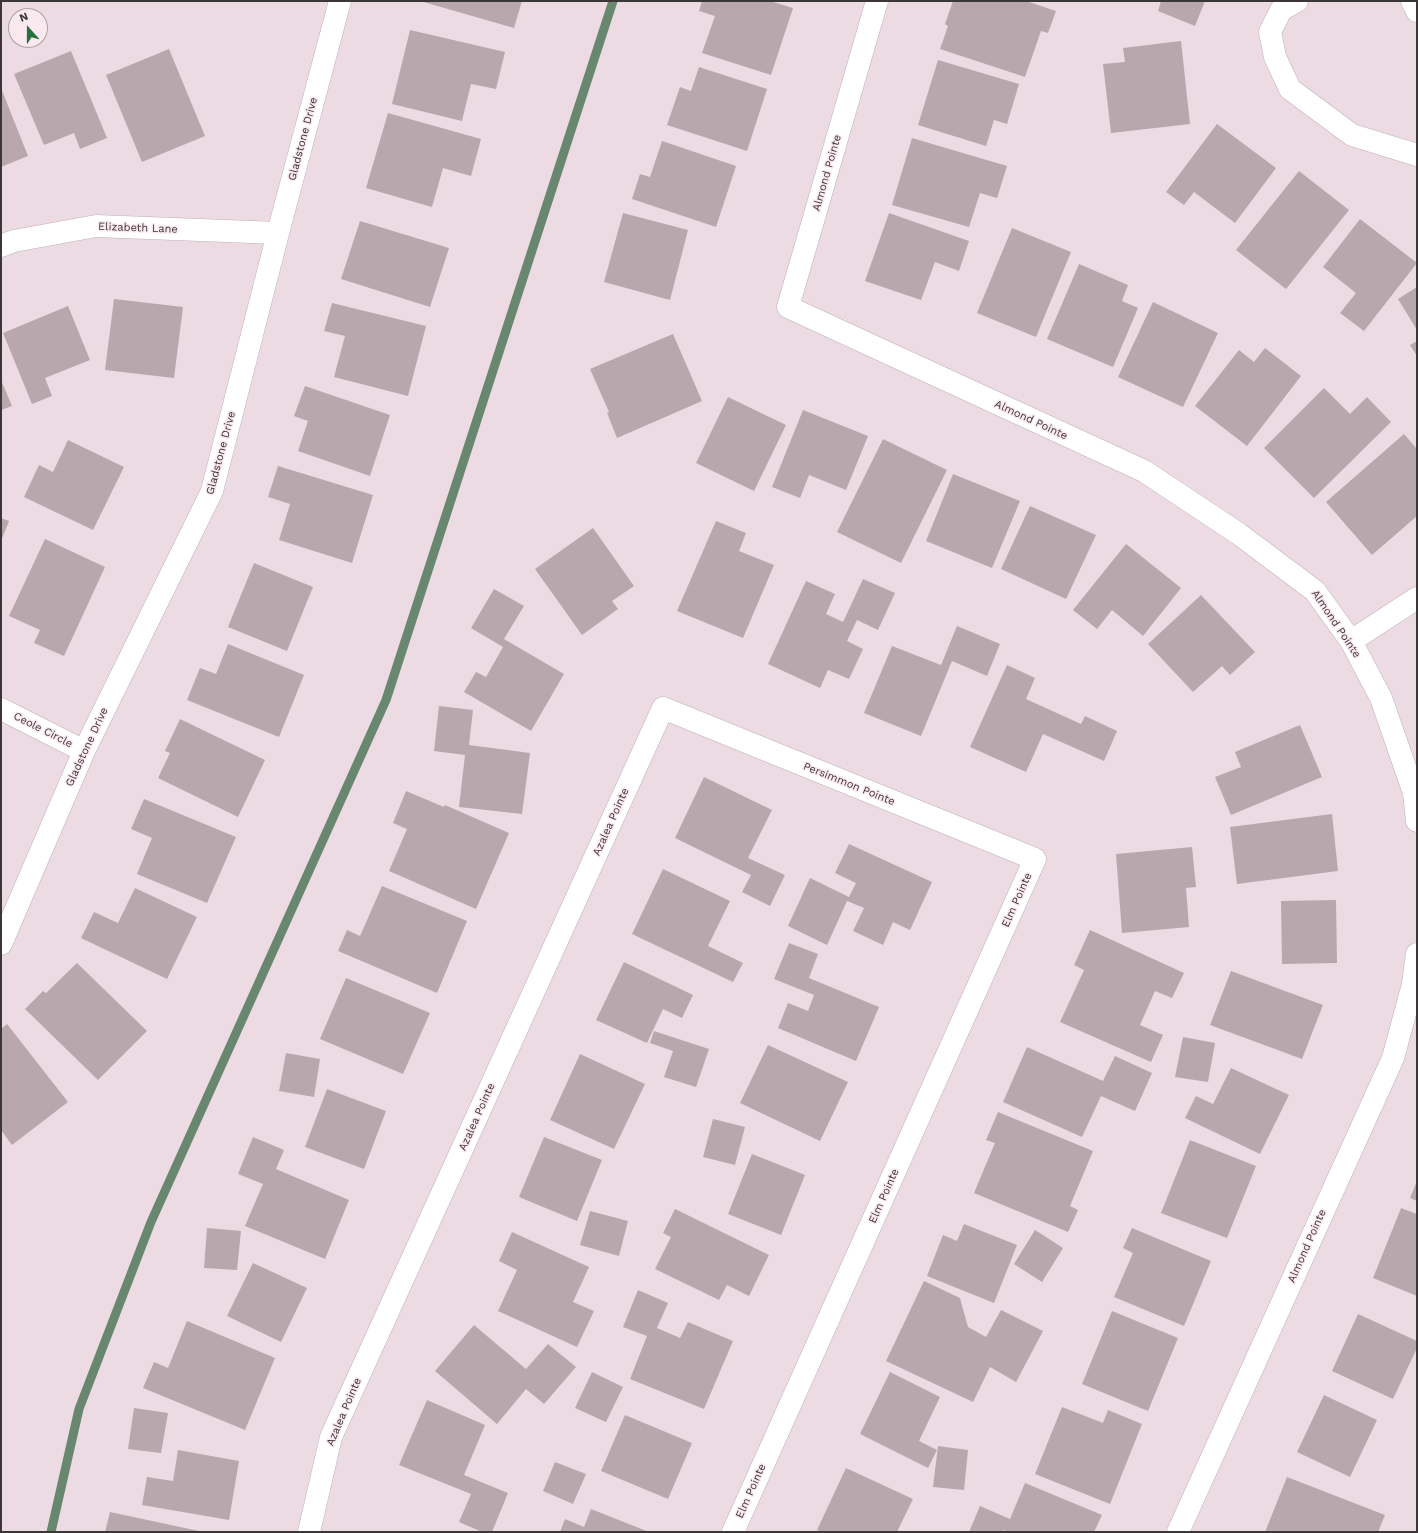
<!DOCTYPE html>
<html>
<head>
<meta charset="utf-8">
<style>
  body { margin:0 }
  #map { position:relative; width:1418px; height:1533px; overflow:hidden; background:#ecdbe2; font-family:"Work Sans",sans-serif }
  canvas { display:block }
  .frame { position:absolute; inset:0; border:2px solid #3c3638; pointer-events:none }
  .north { position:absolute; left:8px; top:8px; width:40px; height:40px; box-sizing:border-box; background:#fae9ef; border:1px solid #aea1a6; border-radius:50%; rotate:339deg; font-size:11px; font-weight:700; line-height:16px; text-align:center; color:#3c3638 }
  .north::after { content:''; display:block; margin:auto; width:14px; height:18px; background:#27703e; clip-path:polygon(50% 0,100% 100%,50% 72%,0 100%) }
</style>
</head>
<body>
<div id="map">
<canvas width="1418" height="1533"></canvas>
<div class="frame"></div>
<div class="north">N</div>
</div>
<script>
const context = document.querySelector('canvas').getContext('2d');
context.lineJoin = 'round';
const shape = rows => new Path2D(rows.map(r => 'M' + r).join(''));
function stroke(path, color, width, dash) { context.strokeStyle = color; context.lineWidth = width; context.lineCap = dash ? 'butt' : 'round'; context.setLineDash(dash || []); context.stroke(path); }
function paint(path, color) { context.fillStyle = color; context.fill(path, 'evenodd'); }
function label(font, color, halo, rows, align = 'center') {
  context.font = font + ' "Work Sans",sans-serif'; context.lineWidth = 3; context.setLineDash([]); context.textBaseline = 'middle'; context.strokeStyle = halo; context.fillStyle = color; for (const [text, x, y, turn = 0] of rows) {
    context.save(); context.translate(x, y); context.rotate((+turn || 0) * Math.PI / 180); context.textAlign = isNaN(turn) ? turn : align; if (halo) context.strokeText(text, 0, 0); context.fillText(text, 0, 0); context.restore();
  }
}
const stream = shape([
  [51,1532,79,1409,151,1222,386,700,613,1]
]);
const building = shape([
  [420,1,522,1,514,28],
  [702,1,770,1,793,8,771,75,702,53,715,16,699,11],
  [953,1,1026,1,1056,11,1048,33,1041,31,1025,77,940,49,948,26,945,24],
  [1161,1,1205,1,1195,26,1158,11],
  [410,30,505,52,496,89,471,84,462,121,392,104],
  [1181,41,1190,124,1111,133,1103,64,1125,62,1123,48],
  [169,49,205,136,142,162,106,75],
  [71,51,107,138,80,149,74,133,44,145,14,74],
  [938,60,1019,84,1007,124,994,120,986,146,918,125],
  [699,67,767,89,747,151,667,125,680,87,691,91],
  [1,88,28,156,1,167],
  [388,113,481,139,471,176,443,168,432,207,366,188],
  [1217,124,1276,168,1235,223,1194,192,1184,205,1166,192],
  [912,138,1007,166,997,198,980,193,969,227,892,205],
  [662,141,736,166,716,227,632,199,640,174,650,177],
  [1299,171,1349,210,1286,289,1236,250],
  [623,213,688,230,670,300,604,282],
  [889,213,969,241,959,271,935,262,921,300,865,281],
  [1360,219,1417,263,1364,331,1340,313,1356,293,1323,267],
  [360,221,449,248,430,307,341,279],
  [1012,228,1071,252,1036,337,977,313],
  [1079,264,1128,285,1122,301,1138,308,1113,367,1047,339],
  [1417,287,1417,330,1398,299],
  [114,299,183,307,174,378,105,370],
  [1153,302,1218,333,1183,407,1118,377],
  [332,303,426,326,408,396,334,377,345,336,324,331],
  [68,306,90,360,45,378,52,396,32,404,3,333],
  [673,334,702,401,617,438,607,413,609,412,590,369],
  [1417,341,1417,356,1410,345],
  [1265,348,1301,376,1247,446,1195,406,1239,350,1254,362],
  [1,380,12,406,1,410],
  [305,386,390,415,370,476,298,451,308,421,294,416],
  [1324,388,1350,414,1367,397,1391,422,1314,498,1264,448],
  [728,397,786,425,754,491,696,463],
  [803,410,868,436,846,490,809,475,800,498,772,487],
  [1404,434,1417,449,1417,516,1372,555,1326,502],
  [883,439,947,470,901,563,837,532],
  [68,440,124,467,93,530,24,497,39,465,53,472],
  [278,466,373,495,352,563,279,540,290,504,268,497],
  [953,474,1020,501,992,568,926,541],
  [1030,506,1096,535,1066,599,1001,569],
  [1,518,9,521,1,541],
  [716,521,746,533,739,551,774,565,743,638,677,611],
  [593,528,634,586,612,601,618,609,582,635,535,569],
  [45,539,105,567,64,656,34,643,40,630,9,616],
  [1126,544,1181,588,1143,636,1112,610,1097,629,1073,610],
  [254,563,313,587,287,651,228,627],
  [863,579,895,593,878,630,857,620,847,641,863,649,849,679,828,670,820,688,768,664,806,581,835,594,826,614,843,622],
  [494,589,524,606,504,639,564,674,531,731,464,692,476,672,486,677,503,647,471,628],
  [1201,595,1255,652,1230,675,1222,666,1193,692,1148,644],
  [957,626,1000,644,987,676,952,661,921,736,864,713,892,646,941,665],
  [228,644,304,675,279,737,187,700,200,668,216,674],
  [1007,665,1035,678,1026,699,1081,724,1085,716,1117,731,1104,761,1043,734,1026,772,970,747],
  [439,706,473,710,469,745,530,753,522,814,459,807,465,755,434,751],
  [180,719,265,760,238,817,158,778,170,753,165,751],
  [1300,725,1322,777,1231,815,1215,777,1241,767,1235,752],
  [704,777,772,810,748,858,785,875,770,906,742,892,751,875,675,838],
  [406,791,444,807,445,805,509,833,476,909,389,871,407,829,393,823],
  [144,799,236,837,207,903,137,874,152,838,131,829],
  [1332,814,1338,871,1237,884,1230,827],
  [849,844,932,882,910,930,893,922,883,945,853,931,864,908,847,901,827,945,788,926,810,878,849,897,856,883,835,873],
  [1192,847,1196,887,1186,888,1189,927,1122,933,1116,854],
  [663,869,730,901,708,946,743,963,733,982,632,934],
  [382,886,467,921,437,993,338,951,347,930,360,936],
  [135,888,197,917,167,979,81,938,94,912,118,923],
  [1336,900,1337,963,1282,964,1281,901],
  [1090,930,1184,973,1172,998,1155,991,1140,1025,1163,1035,1151,1062,1060,1022,1084,970,1074,965],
  [789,943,818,954,809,978,879,1007,856,1061,778,1028,788,1003,808,1011,814,995,774,979],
  [624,962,693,995,682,1018,663,1009,647,1043,596,1020],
  [77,963,147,1031,98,1080,25,1009,43,991,46,993],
  [1231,971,1323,1005,1302,1059,1210,1025],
  [346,978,430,1013,403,1074,320,1039],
  [7,1024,68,1102,12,1145,1,1130,1,1029],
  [654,1031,709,1049,696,1087,664,1077,673,1051,650,1043],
  [1183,1037,1215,1043,1208,1082,1175,1077],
  [768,1045,848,1082,820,1141,740,1103],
  [1027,1047,1103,1081,1115,1056,1152,1073,1135,1111,1101,1096,1082,1137,1003,1102],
  [286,1053,320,1059,314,1097,279,1091],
  [580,1054,645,1084,614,1149,550,1120],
  [1231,1068,1289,1095,1260,1154,1185,1118,1196,1096,1213,1104],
  [327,1089,386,1111,364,1169,305,1147],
  [998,1112,1093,1151,1070,1206,1078,1210,1068,1232,974,1193,995,1143,986,1140],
  [713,1119,745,1127,735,1165,703,1157],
  [253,1137,284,1150,276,1169,349,1200,325,1259,245,1226,263,1184,238,1174],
  [544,1137,602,1160,577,1221,519,1197],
  [1190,1140,1256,1166,1227,1238,1161,1213],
  [752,1154,805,1175,781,1235,728,1214],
  [1417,1181,1417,1201,1410,1198],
  [1401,1208,1417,1214,1417,1296,1373,1278],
  [675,1209,769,1255,749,1296,727,1285,719,1300,655,1269,671,1237,663,1233],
  [590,1211,628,1221,619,1256,580,1245],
  [964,1224,1017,1245,994,1303,927,1276,943,1235,957,1241],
  [207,1228,241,1231,237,1270,204,1268],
  [1132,1228,1211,1261,1184,1326,1114,1297,1133,1253,1123,1248],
  [1035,1230,1063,1248,1042,1282,1014,1264],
  [512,1232,589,1267,573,1302,594,1311,577,1347,498,1311,517,1270,499,1261],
  [253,1263,307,1288,281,1342,227,1316],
  [924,1281,960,1298,968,1327,986,1337,1001,1310,1043,1331,1016,1382,990,1367,973,1402,886,1361],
  [638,1290,668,1303,657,1328,680,1338,688,1322,733,1341,704,1409,630,1379,647,1336,623,1327],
  [1112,1311,1178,1338,1148,1411,1082,1384],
  [1358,1314,1417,1341,1417,1348,1393,1399,1332,1371],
  [187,1321,275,1358,245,1430,143,1388,154,1362,168,1368],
  [474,1325,526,1369,548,1344,576,1367,544,1404,526,1389,497,1424,435,1371],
  [592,1372,623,1387,606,1422,575,1408],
  [890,1372,940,1397,919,1441,937,1450,928,1468,860,1434],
  [1324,1395,1377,1420,1350,1477,1297,1452],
  [427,1400,485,1425,464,1475,508,1493,492,1532,482,1532,459,1522,471,1494,399,1465],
  [1062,1407,1103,1423,1108,1410,1142,1424,1110,1504,1035,1474],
  [134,1408,168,1413,161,1453,128,1449],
  [625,1415,692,1443,668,1499,601,1471],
  [938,1446,968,1450,964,1490,933,1487],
  [178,1450,239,1461,229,1520,142,1505,147,1477,173,1481],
  [555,1462,586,1474,573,1504,543,1491],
  [846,1468,913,1499,897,1532,821,1532,817,1530],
  [1287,1477,1385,1515,1378,1532,1265,1532],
  [1025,1483,1102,1515,1094,1532,1008,1532,1003,1530,1003,1532,969,1532,980,1506,1010,1519],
  [591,1509,649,1532,560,1532,565,1519,584,1527],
  [110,1512,199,1531,199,1532,105,1532]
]);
const minor = shape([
  [877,1,788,307,1144,471,1239,534,1315,591,1351,641,1381,698,1414,793,1417,821],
  [1297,1,1281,10,1270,32,1275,57,1290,89,1352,135,1417,155],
  [1412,1,1417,11],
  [1,246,14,241,96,226,278,233],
  [1351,641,1417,598],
  [1,709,84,751],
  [1,944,84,751,212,491,278,233,340,1],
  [309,1532,331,1437,663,708,1035,859,733,1532],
  [1178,1532,1393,1058,1413,984,1417,954]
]);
const streetNames = [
  ["Gladstone Drive",303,139,-75],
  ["Almond Pointe",827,173,-74],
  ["Elizabeth Lane",138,228,2],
  ["Almond Pointe",1031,420,25],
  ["Gladstone Drive",221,453,-75],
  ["Almond Pointe",1336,624,56],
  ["Ceole Circle",43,730,27],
  ["Gladstone Drive",87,747,-65],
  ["Persimmon Pointe",849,784,22],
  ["Azalea Pointe",611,822,-66],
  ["Elm Pointe",1017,900,-66],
  ["Azalea Pointe",477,1117,-66],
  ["Elm Pointe",884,1196,-66],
  ["Almond Pointe",1307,1246,-66],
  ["Azalea Pointe",344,1412,-67],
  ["Elm Pointe",751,1491,-66]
];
stroke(stream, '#69866e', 9);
paint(building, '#b8a8ae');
stroke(minor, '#c0b0b6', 23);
stroke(minor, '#fff', 22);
label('11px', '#3c3638', '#fae9ef', streetNames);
</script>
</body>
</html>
